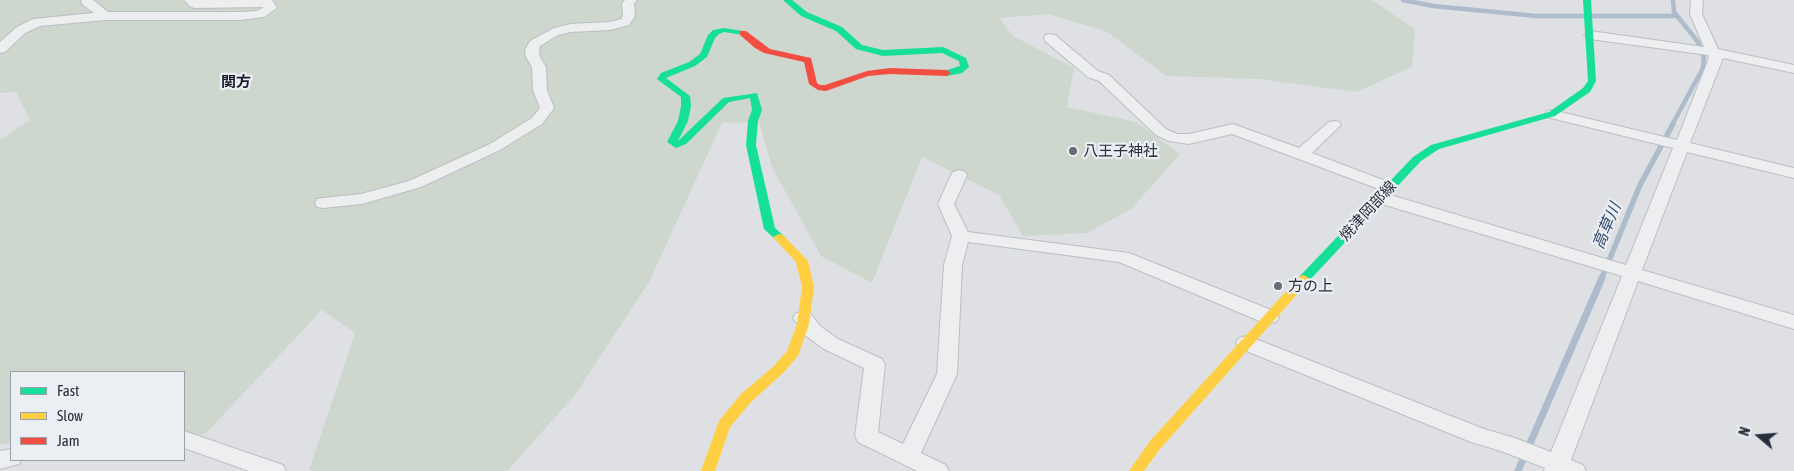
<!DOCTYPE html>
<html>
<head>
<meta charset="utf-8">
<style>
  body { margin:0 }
  #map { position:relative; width:1794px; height:471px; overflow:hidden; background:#dee0e3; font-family:"Asap Condensed",sans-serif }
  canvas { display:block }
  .legend { position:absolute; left:10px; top:371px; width:175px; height:90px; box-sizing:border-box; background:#ebeef3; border:1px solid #9ca1a9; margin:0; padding:6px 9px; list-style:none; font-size:15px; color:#262d3b }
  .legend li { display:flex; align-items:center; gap:10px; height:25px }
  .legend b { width:25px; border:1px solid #9ca1a9 }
  .north { position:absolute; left:1734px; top:411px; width:50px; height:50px; -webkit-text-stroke:4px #ebeef3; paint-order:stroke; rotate:288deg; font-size:14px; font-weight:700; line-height:20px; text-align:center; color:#262d3b }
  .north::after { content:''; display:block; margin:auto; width:18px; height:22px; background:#262d3b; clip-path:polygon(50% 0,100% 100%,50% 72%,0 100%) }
</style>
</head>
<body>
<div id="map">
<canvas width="1794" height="471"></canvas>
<ul class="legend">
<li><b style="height:6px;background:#16e098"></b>Fast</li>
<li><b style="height:6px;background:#ffcf43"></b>Slow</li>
<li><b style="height:6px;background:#f24e42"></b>Jam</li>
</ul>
<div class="north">N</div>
</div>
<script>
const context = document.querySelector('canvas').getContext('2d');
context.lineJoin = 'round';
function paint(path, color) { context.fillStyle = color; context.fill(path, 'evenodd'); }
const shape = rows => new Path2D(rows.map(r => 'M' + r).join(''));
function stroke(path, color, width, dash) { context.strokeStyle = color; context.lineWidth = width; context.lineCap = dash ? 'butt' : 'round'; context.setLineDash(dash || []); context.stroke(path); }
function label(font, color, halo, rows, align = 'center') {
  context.font = font + ' "Asap Condensed","Noto Sans JP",sans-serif'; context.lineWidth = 4.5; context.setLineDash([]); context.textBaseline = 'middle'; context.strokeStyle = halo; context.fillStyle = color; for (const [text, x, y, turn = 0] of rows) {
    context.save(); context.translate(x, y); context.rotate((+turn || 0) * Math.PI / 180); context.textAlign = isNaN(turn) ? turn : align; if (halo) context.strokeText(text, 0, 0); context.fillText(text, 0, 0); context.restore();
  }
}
const green = shape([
  [0,0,1372,0,1415,29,1412,67,1356,92,1259,79,1166,76,1107,32,1049,14,999,18,1013,36,1074,68,1067,107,1136,122,1180,154,1131,209,1087,233,1023,236,999,195,922,157,872,283,821,256,772,167,759,122,722,123,649,282,575,395,507,471,316,471,309,470,355,333,322,310,205,434,184,435,184,372,11,372,11,443,0,444,0,140,30,120,16,92,0,93]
]);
const streamFar2 = shape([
  [1403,0,1433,6,1537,16,1677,16],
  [1672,125,1703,68,1704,57,1698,42,1674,12,1673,0]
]);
const streamFar1 = shape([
  [1601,280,1640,185,1673,124]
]);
const stream = shape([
  [1518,471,1602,278]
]);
const street = shape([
  [81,0,93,0,108,12,240,12,257,11,264,7,195,8,191,7,184,0,272,0,277,8,264,17,240,20,105,20,40,26,25,33,5,52,0,53,0,42,17,27,33,19,94,13,82,4,81,0],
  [625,0,637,0,634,4,635,16,629,25,610,30,571,32,558,35,540,46,539,50,540,57,546,67,547,90,554,108,542,124,500,150,421,187,362,204,323,208,317,207,315,203,317,199,323,198,361,194,409,181,490,144,532,118,540,108,533,90,532,67,526,57,525,50,530,41,554,28,571,24,610,22,621,19,623,16,622,4,625,0],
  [1691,0,1703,0,1702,14,1718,49,1794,65,1794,73,1723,58,1690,143,1794,168,1794,178,1687,152,1642,270,1794,315,1794,329,1638,281,1571,460,1583,465,1586,471,1544,471,1545,468,1501,451,1471,442,1239,348,1236,343,1239,338,1246,336,1253,338,1484,429,1515,438,1551,452,1622,276,1375,202,1373,198,1375,194,1387,194,1626,265,1673,148,1547,117,1545,114,1547,111,1552,110,1677,140,1709,58,1708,55,1590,39,1584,35,1590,31,1704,47,1690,14,1691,0],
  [1050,34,1055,35,1098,71,1109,75,1166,129,1177,134,1189,134,1233,124,1299,148,1329,122,1334,121,1339,122,1341,125,1312,153,1396,185,1398,188,1396,191,1390,193,1384,191,1232,134,1189,144,1169,141,1156,135,1099,81,1088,77,1045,41,1044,38,1045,35,1050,34],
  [959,170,965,172,967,175,954,204,968,232,1129,253,1276,312,1279,317,1276,322,1269,323,1262,322,1119,262,968,242,962,265,957,374,921,453,946,465,949,471,917,471,858,442,855,436,864,368,824,349,806,336,793,318,796,313,803,312,810,313,820,326,838,339,882,359,885,364,878,432,903,444,937,374,944,265,952,236,938,204,951,175,953,172,959,170],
  [184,431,283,465,286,471,249,471,184,448,184,431],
  [11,449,11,460,21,460,19,464,0,469,0,451,11,449]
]);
const fast = shape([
  [783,0,792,0,807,12,842,27,862,45,883,50,943,47,966,58,969,67,962,73,947,76,943,73,944,71,960,66,959,61,942,53,883,56,856,49,836,31,801,16,783,0],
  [1583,0,1591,0,1596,81,1590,92,1555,116,1439,149,1421,161,1308,282,1300,282,1298,279,1300,276,1413,157,1431,145,1549,112,1583,88,1588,81,1583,0],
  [724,28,743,31,747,33,743,35,724,32,719,34,715,38,707,57,695,66,666,78,690,96,691,106,688,121,678,141,723,98,757,93,762,110,758,121,756,145,775,228,785,237,783,239,775,239,764,229,746,145,748,121,752,110,750,98,729,102,686,144,676,148,667,142,678,121,681,106,681,97,657,79,661,73,689,62,700,54,708,35,713,30,724,28]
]);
const slow = shape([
  [779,234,783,235,808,261,814,287,809,324,798,356,783,373,751,402,730,427,715,471,701,471,719,421,741,394,773,367,787,351,797,324,802,287,796,262,773,237,779,234],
  [1304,275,1310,279,1308,282,1160,449,1144,471,1129,471,1150,441,1300,276,1304,275]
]);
const jam = shape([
  [740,31,746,31,770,49,811,58,817,83,820,85,825,85,867,71,890,68,947,70,951,73,947,76,890,74,868,76,826,91,818,90,809,84,804,62,764,53,755,48,740,35,740,31]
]);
const markers = [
  [1073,151,5,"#666c76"],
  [1278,286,5,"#666c76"]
];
const farQuarternames = [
  ["関方",236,82]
];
const poiNames = [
  ["八王子神社",1083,151],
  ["方の上",1288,286]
];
const streetNames = [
  ["焼津岡部線",1368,211,-47]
];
const waterNames = [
  ["高草川",1607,226,-67]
];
paint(green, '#ced7ce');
stroke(streamFar2, '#adbccd', 4.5);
stroke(streamFar1, '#adbccd', 5.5);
stroke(stream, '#adbccd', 7);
stroke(street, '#bcbec1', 2);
paint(street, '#edeef0');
paint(fast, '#16e098');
paint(slow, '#ffcf43');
paint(jam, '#f24e42');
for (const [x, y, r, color] of markers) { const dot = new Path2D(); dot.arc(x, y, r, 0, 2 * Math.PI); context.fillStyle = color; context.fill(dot); stroke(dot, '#ebeef3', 2); }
label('bold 15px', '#191e2b', '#ebeef3', farQuarternames);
label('15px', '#262d3b', '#ebeef3', poiNames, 'left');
label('15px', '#262d3b', '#ebeef3', streetNames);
label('italic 16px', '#334a6c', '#ebeef3', waterNames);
</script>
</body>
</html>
